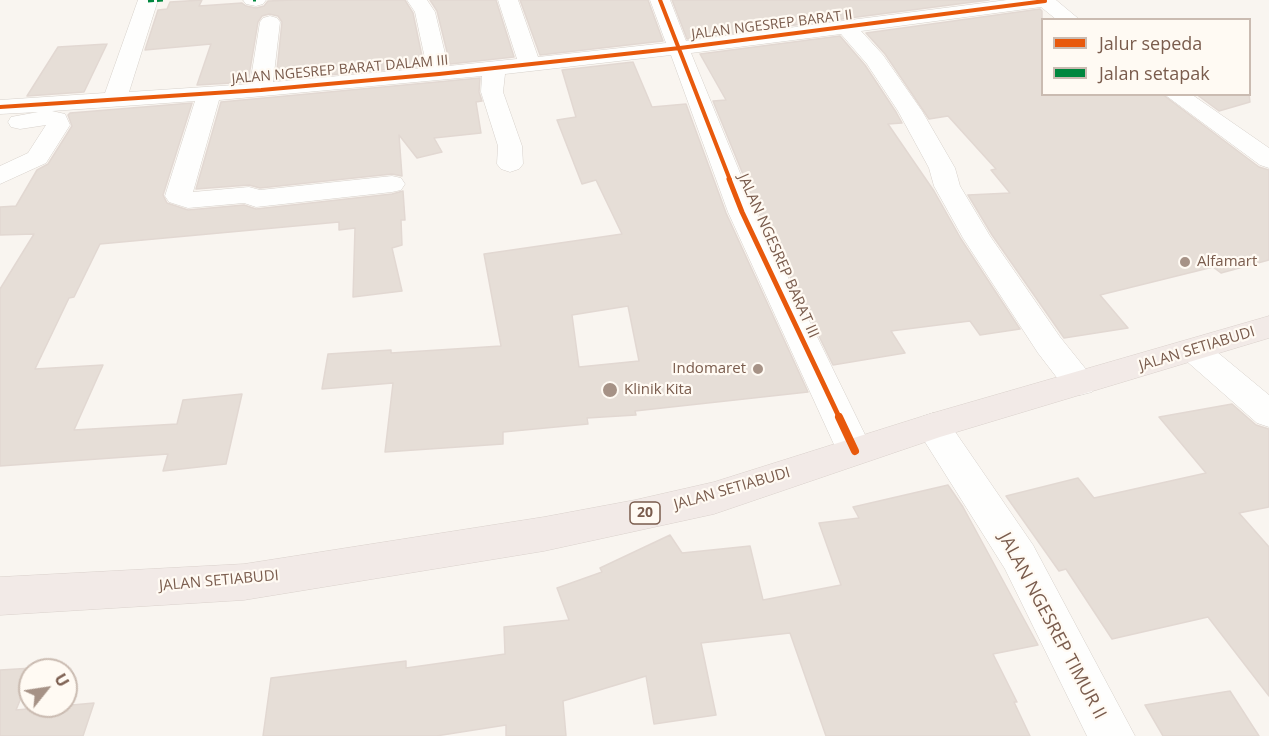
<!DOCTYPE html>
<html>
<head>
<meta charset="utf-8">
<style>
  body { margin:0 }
  #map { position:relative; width:1269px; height:736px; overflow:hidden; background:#f9f5f0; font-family:"Open Sans",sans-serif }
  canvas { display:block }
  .legend { position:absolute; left:1041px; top:18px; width:210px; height:78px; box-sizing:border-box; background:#fffaf3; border:2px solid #cabbb1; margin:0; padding:8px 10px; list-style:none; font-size:18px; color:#7a5c4d }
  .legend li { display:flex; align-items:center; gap:12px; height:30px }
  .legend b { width:30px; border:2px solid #cabbb1 }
  .north { position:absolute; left:18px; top:658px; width:60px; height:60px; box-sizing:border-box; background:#fffaf3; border:2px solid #cabbb1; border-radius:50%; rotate:60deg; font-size:16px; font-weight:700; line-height:24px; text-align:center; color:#7a5c4d }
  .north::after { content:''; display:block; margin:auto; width:21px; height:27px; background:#a69286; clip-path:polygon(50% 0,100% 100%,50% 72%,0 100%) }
</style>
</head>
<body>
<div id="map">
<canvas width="1269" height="736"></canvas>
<ul class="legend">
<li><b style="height:8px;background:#e8590c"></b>Jalur sepeda</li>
<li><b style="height:8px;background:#00873e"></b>Jalan setapak</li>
</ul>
<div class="north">U</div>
</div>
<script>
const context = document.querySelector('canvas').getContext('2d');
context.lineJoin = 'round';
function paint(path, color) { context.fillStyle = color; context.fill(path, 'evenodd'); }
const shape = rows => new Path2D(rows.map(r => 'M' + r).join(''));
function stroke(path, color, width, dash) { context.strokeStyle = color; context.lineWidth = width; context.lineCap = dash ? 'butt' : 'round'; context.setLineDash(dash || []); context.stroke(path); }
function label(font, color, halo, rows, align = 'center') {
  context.font = font + ' "Open Sans",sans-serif'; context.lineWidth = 4.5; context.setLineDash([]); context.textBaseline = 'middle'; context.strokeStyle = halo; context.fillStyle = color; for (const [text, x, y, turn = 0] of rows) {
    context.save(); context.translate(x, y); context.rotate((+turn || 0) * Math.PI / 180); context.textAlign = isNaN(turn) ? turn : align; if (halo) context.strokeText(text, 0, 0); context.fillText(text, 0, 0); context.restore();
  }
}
const building = shape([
  [202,0,199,6,242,3,246,6,256,8,264,6,268,1,293,0,405,0,413,13,424,66,276,80,282,22,278,16,269,14,262,16,258,22,248,82,197,85,211,44,145,50,158,10,167,9,170,2,202,0],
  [430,0,496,0,514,57,450,64,437,11,430,0],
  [520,0,648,0,663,41,540,55,520,0],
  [672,0,989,0,687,39,672,0],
  [1040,9,1042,11,1042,94,1162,94,1259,167,1269,170,1269,260,1221,273,1213,267,1100,295,1128,328,1064,338,992,235,968,195,1010,193,991,170,996,169,948,116,929,119,885,54,866,33,1040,9],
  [840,36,865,65,896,112,902,123,888,124,934,191,961,239,1020,329,980,335,970,321,891,331,905,353,833,365,758,211,713,101,726,100,700,54,840,36],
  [107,44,84,92,27,96,58,47,107,44],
  [633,62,652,107,686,104,726,213,808,392,635,411,636,415,587,418,588,424,503,432,503,444,385,452,393,383,322,389,328,354,391,350,391,353,501,346,484,254,622,234,596,180,582,184,557,120,576,117,562,70,633,62],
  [628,306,639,361,579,367,572,315,628,306],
  [480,78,479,92,482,101,476,102,481,133,434,138,442,152,417,158,399,135,402,176,392,174,260,188,249,185,196,189,221,102,480,78],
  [1196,94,1249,94,1250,102,1219,111,1196,94],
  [192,103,163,195,167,203,188,210,244,205,256,209,392,194,403,191,405,220,401,220,402,245,392,248,402,291,353,297,355,228,339,230,339,222,100,244,74,297,69,298,35,369,103,365,74,430,177,424,183,400,242,394,226,464,163,471,168,454,0,466,0,289,34,234,0,235,0,207,16,206,37,170,48,164,72,126,68,115,70,113,192,103],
  [1232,404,1256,425,1269,429,1269,507,1239,513,1269,547,1269,696,1208,617,1112,639,1066,569,1059,571,1006,496,1078,478,1094,498,1206,473,1159,417,1232,404],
  [948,485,963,507,1038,645,993,654,1017,702,1014,702,1030,736,826,736,790,633,701,643,716,715,654,724,646,676,563,701,566,736,506,736,506,725,436,736,263,736,271,678,406,661,406,668,505,654,504,627,569,620,557,588,602,572,600,568,670,535,682,553,750,546,763,600,841,585,819,523,859,518,853,507,948,485],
  [33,668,30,670,30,676,16,710,94,703,83,736,0,736,0,670,33,668],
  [1230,691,1259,736,1163,736,1145,705,1230,691]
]);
const street = shape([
  [138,0,158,0,129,92,250,84,260,22,263,18,270,16,277,18,280,22,273,82,427,68,415,12,407,0,427,0,435,12,448,66,517,59,498,0,518,0,538,57,666,43,650,0,670,0,686,41,1007,0,1056,0,1080,20,1057,20,1041,7,861,31,883,55,922,111,955,168,960,186,990,236,1060,337,1097,383,1092,392,1080,395,1068,392,1038,353,963,238,934,186,929,168,898,111,867,64,841,34,691,53,756,212,873,451,868,461,855,465,842,461,837,451,728,212,671,55,505,74,503,92,522,146,523,164,519,169,510,172,501,169,497,164,498,146,481,92,482,76,219,100,193,192,249,187,260,190,392,176,401,178,405,184,401,190,392,192,256,207,244,203,188,208,169,202,165,196,195,101,52,111,65,114,70,125,46,163,0,184,0,166,28,153,46,125,20,129,11,127,8,122,11,117,38,112,0,114,0,100,105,93,138,0],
  [243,0,266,0,263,4,256,6,246,4,243,0],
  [1164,94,1191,94,1269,148,1269,168,1260,165,1164,94],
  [1194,339,1205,342,1269,395,1269,427,1257,423,1183,358,1178,350,1183,342,1194,339],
  [933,413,945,417,1033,545,1135,736,1087,736,1005,569,915,426,921,417,933,413]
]);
const highway = shape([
  [1269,316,1269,338,940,437,714,514,544,551,244,600,0,615,0,577,244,564,544,517,635,500,714,482,933,413,1269,316]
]);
const quiet = shape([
  [253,0,256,0],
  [148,1,163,0]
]);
const cyclewayFar2 = shape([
  [660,0,730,180],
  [0,107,261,90,439,74,680,48,1045,1]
]);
const cyclewayFar1 = shape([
  [729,179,742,212,840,419]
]);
const cycleway = shape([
  [839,417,855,451]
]);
const markers = [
  [1185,262,6,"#a69286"],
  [758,369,6,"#a69286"],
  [610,390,8,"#a69286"]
];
const farStreetnames = [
  ["JALAN NGESREP BARAT II",772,25,-7],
  ["JALAN NGESREP BARAT DALAM III",340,70,-5]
];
const shields = [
  [645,513,30]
];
const shieldNames = [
  ["20",645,513]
];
const streetNames = [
  ["JALAN NGESREP BARAT III",778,256,66],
  ["JALAN SETIABUDI",1197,349,-17],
  ["JALAN SETIABUDI",732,489,-16],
  ["JALAN SETIABUDI",219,581,-5]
];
const poiNames = [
  ["Alfamart",1197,262],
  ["Indomaret",746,369,"right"],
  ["Klinik Kita",624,390]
];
const nearStreetnames = [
  ["JALAN NGESREP TIMUR II",1052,626,62]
];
paint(building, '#e6ded7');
stroke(building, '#e2d8d2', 1.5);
stroke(street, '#d7d1cb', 1);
stroke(highway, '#dad1cc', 1);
paint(street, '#fefefd');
paint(highway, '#f2eae7');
stroke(quiet, '#00873e', 3, [6, 3]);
stroke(cyclewayFar2, '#e8590c', 4);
stroke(cyclewayFar1, '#e8590c', 5);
stroke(cycleway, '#e8590c', 8);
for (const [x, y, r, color] of markers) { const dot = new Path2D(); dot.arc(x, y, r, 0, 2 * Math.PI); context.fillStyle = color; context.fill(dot); stroke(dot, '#fffaf3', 2); }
label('14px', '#7a5c4d', '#fffaf3', farStreetnames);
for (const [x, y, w] of shields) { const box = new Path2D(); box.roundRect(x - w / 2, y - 11, w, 22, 4.5); context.fillStyle = '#fffaf3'; context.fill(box); stroke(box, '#7a5c4d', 1.5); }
label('bold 14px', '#7a5c4d', null, shieldNames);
label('15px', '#7a5c4d', '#fffaf3', streetNames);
label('15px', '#7a5c4d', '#fffaf3', poiNames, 'left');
label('18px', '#7a5c4d', '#fffaf3', nearStreetnames);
</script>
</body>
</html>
